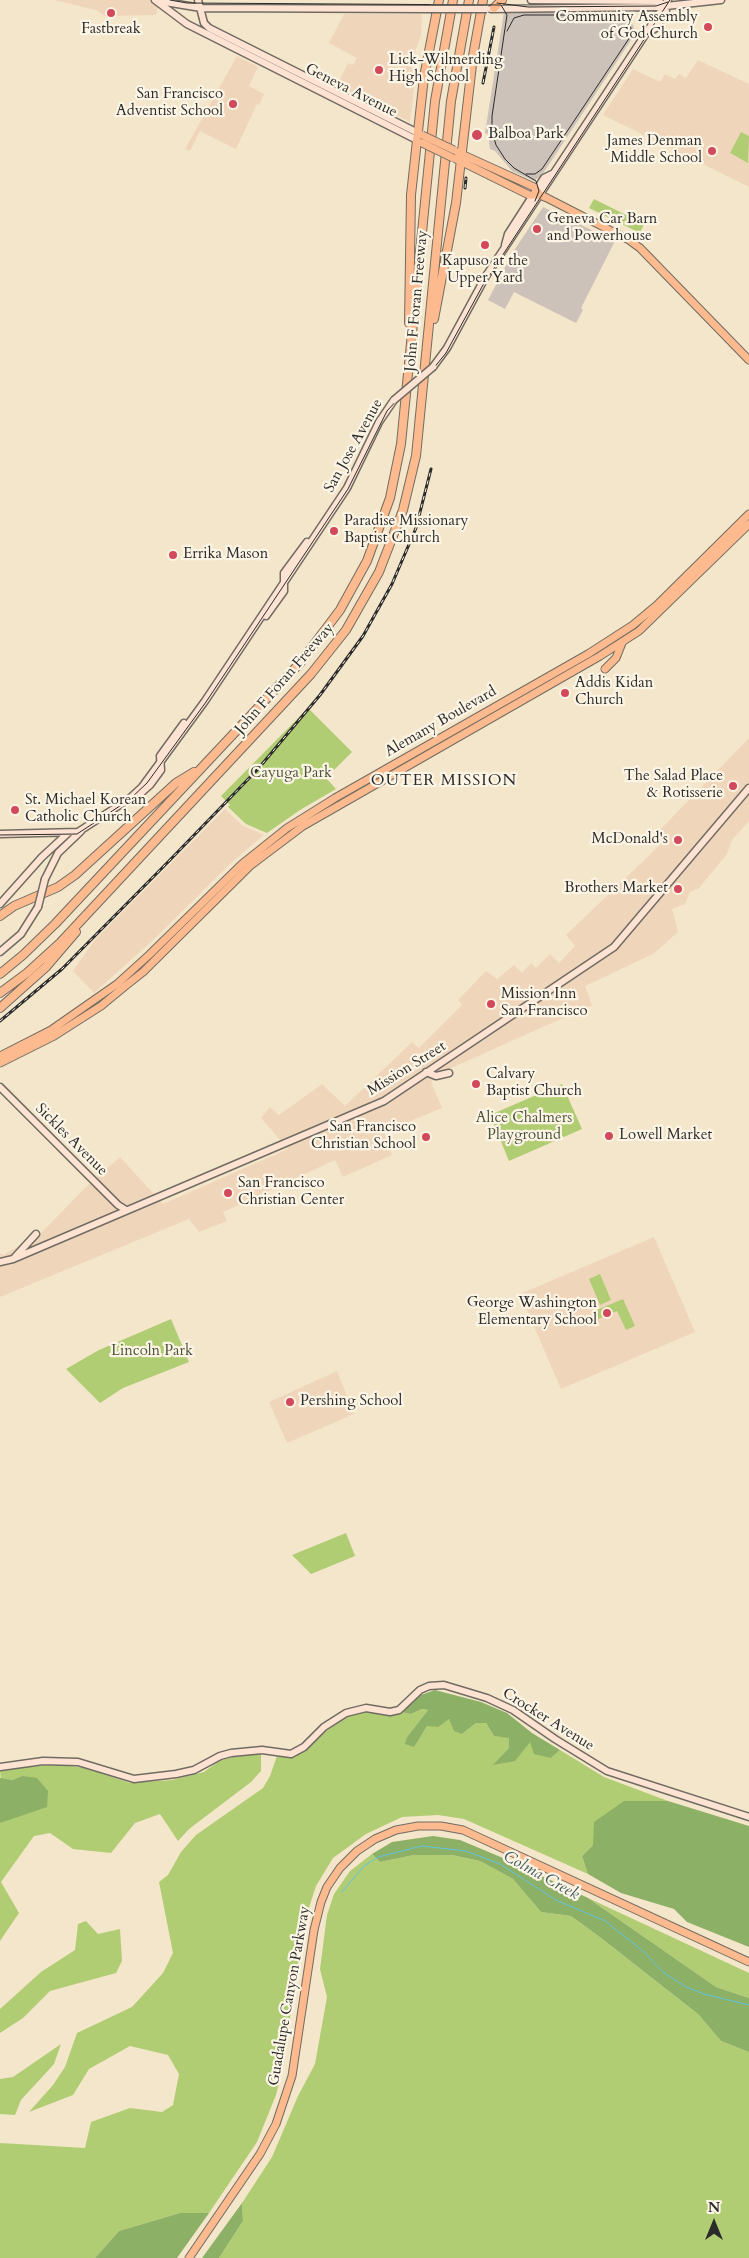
<!DOCTYPE html>
<html>
<head>
<meta charset="utf-8">
<style>
  body { margin:0 }
  #map { position:relative; width:749px; height:2258px; overflow:hidden; background:#f4e6ca; font-family:Cardo,serif }
  canvas { display:block }
  .north { position:absolute; left:689px; top:2198px; width:50px; height:50px; -webkit-text-stroke:4px #fcf5e5; paint-order:stroke; rotate:0deg; font-size:14px; font-weight:700; line-height:20px; text-align:center; color:#2b2b2b }
  .north::after { content:''; display:block; margin:auto; width:18px; height:22px; background:#2b2b2b; clip-path:polygon(50% 0,100% 100%,50% 72%,0 100%) }
</style>
</head>
<body>
<div id="map">
<canvas width="749" height="2258"></canvas>
<div class="north">N</div>
</div>
<script>
const context = document.querySelector('canvas').getContext('2d');
context.lineJoin = 'round';
function paint(path, color) { context.fillStyle = color; context.fill(path, 'evenodd'); }
const shape = rows => new Path2D(rows.map(r => 'M' + r).join(''));
function stroke(path, color, width, dash) { context.strokeStyle = color; context.lineWidth = width; context.lineCap = dash ? 'butt' : 'round'; context.setLineDash(dash || []); context.stroke(path); }
function label(font, color, halo, rows, align = 'center') {
  context.font = font + ' Cardo,serif'; context.lineWidth = 4.5; context.setLineDash([]); context.textBaseline = 'middle'; context.strokeStyle = halo; context.fillStyle = color; for (const [text, x, y, turn = 0] of rows) {
    context.save(); context.translate(x, y); context.rotate((+turn || 0) * Math.PI / 180); context.textAlign = isNaN(turn) ? turn : align; if (halo) context.strokeText(text, 0, 0); context.fillText(text, 0, 0); context.restore();
  }
}
const built = shape([
  [54,0,160,0,156,15,105,16,96,10],
  [344,14,422,14,421,35,410,66,416,72,410,122,337,85,348,63,353,65,357,58,329,43],
  [237,56,258,67,249,86,264,94,259,105,257,104,236,149,200,131,190,151,185,149],
  [698,60,749,84,749,187,603,115,633,69,660,82,665,74,675,79,679,74,686,78],
  [749,738,749,821,732,840,727,854,699,888,690,892,685,904,672,909,678,932,653,954,585,986,592,1005,449,1069,431,1082,442,1108,384,1132,392,1155,343,1177,335,1160,223,1212,227,1221,199,1232,189,1219,0,1297,0,1253,3,1255,40,1234,87,1186,120,1157,163,1204,288,1149,261,1118,270,1107,279,1115,322,1084,345,1106,412,1042,419,1048,462,1005,458,1000,486,971,497,979,514,965,522,973,531,963,536,968,550,954,559,963,575,946,566,935,661,844,655,835],
  [225,809,242,825,264,835,234,860,151,942,94,993,73,971,94,941],
  [654,1237,695,1332,561,1389,520,1294],
  [337,1371,354,1414,287,1443,269,1402]
]);
const industrial = shape([
  [611,11,630,18,634,28,633,37,542,175,534,181,512,171,495,151,490,149,488,134,485,133,504,12],
  [543,207,615,241,581,308,583,310,576,323,514,292,505,309,488,300,513,252]
]);
const green = shape([
  [741,132,749,136,748,163,730,153],
  [594,199,644,224,640,233,589,208],
  [308,708,352,752,326,778,336,789,300,810,267,833,246,824,228,807,230,805,221,796],
  [562,1084,582,1129,509,1161,490,1115],
  [600,1274,611,1300,600,1305,589,1279],
  [623,1299,635,1326,626,1330,617,1311,596,1320,592,1312],
  [171,1319,189,1362,123,1388,100,1403,66,1369,99,1350],
  [346,1533,355,1556,311,1574,292,1555],
  [422,1709,428,1710,407,1737,422,1734,427,1726,449,1719,462,1734,476,1723,486,1723,494,1736,509,1737,509,1748,494,1765,530,1741,551,1758,560,1750,604,1777,668,1801,624,1801,593,1845,582,1856,588,1874,464,1819,438,1815,402,1817,366,1834,333,1858,316,1886,306,1917,281,2075,276,2095,257,2142,209,2213,180,2213,119,2231,95,2258,0,2258,0,2143,85,2148,91,2122,130,2108,162,2112,173,2105,179,2074,168,2055,130,2046,89,2069,73,2095,29,2112,53,2085,65,2067,77,2033,132,2007,163,1973,173,1953,159,1882,168,1875,181,1852,196,1835,263,1788,270,1776,277,1756,298,1755,329,1729,350,1715,365,1711,388,1715,401,1712,411,1714],
  [261,1754,261,1771,251,1782,189,1829,178,1841,160,1814,135,1823,111,1853,73,1849,50,1833,34,1836,1,1882,19,1913,0,1941,0,1823,19,1815,22,1776,12,1780,1,1779,0,1771,20,1767,62,1765,85,1768,130,1783,172,1780,204,1772,219,1761,233,1757],
  [372,1854,380,1862,414,1855,452,1855,480,1861,513,1879,541,1912,571,1916,601,1938,698,2014,721,2041,749,2052,749,2258,219,2258,243,2221,242,2203,272,2157,298,2096,315,2064,327,1997,320,1969,327,1915,334,1894,350,1871],
  [588,1898,749,1973,749,1998,716,1987],
  [86,1921,98,1934,120,1929,122,1961,116,1973,50,1991,23,2018,0,2033,0,2009,41,1972,75,1950,78,1924],
  [61,2044,54,2064,21,2100,15,2115,0,2114,0,2079,13,2077]
]);
const forest = shape([
  [435,1690,481,1702,507,1713,532,1733,560,1750,551,1758,534,1754,530,1742,515,1761,493,1765,509,1748,509,1738,494,1736,486,1723,476,1723,462,1734,454,1731,449,1719,438,1727,427,1726,414,1747,405,1744,407,1737,428,1710,422,1709,411,1714,401,1712,418,1696],
  [22,1776,37,1778,48,1791,47,1807,0,1823,0,1778,12,1780],
  [624,1801,668,1801,749,1826,749,1947,687,1922,674,1909,621,1893,588,1874,582,1856,593,1845,594,1822],
  [433,1836,460,1840,515,1863,588,1898,716,1987,749,1998,749,2052,721,2041,698,2014,601,1938,571,1916,541,1912,513,1879,480,1861,452,1855,414,1855,380,1862,372,1854,392,1842],
  [242,2203,243,2221,219,2258,202,2258],
  [180,2213,209,2213,177,2258,95,2258,119,2231]
]);
const stream = shape([
  [342,1892,364,1866,378,1857,422,1846,466,1851,500,1864,556,1900,605,1921,643,1951,664,1973,686,1987,704,1994,749,2005]
]);
const secondary = shape([
  [155,0,187,24,417,140],
  [198,0,204,23,209,28,418,133],
  [531,0,657,1,665,5],
  [159,1,201,8,430,9],
  [491,9,657,7,721,0],
  [647,33,656,28,666,12,665,4],
  [505,245,508,234,544,178,552,174],
  [433,367,447,348,486,276,668,0],
  [266,616,284,591,284,573,307,542],
  [140,794,150,785,161,770,160,756,184,723],
  [0,834,78,832,129,799,142,787,205,701,347,488,379,422,394,400],
  [45,879,58,853,81,831],
  [0,904,42,857,68,833],
  [0,952,21,934,38,907],
  [426,1072,436,1076,449,1073],
  [0,1087,118,1205,126,1210],
  [15,1257,36,1234],
  [0,1262,13,1259,384,1101,614,947,749,788],
  [0,1767,43,1761,78,1762,134,1779,176,1774,194,1770,220,1756,231,1753,262,1750,291,1754,304,1747,324,1727,346,1713,366,1708,390,1712,399,1710,420,1690,429,1686,444,1685,487,1698,513,1710,555,1739,607,1771,749,1817]
]);
const primary = shape([
  [457,152,534,187,540,195],
  [456,159,529,195,540,195,547,198,629,240,640,248,749,360],
  [605,669,616,658,622,643],
  [0,1056,51,1030,117,984,149,955,242,864,287,828,335,798,588,654,633,625,657,605,749,514],
  [0,1063,54,1036,101,1006,124,987,143,972,250,866,303,826,600,656,639,631,749,524],
  [189,2258,260,2154,276,2124,292,2076,314,1930,321,1902,327,1887,340,1868,357,1851,375,1839,396,1830,418,1826,441,1826,463,1830,749,1962]
]);
const highway = shape([
  [494,8,502,0],
  [434,319,456,203,473,56,483,0],
  [409,323,411,195,424,77,439,0],
  [0,916,14,906,58,887,75,875,176,783,194,772],
  [0,974,23,955,55,924,300,663,340,610,367,561,390,498,401,444,435,101,453,0],
  [0,993,27,973,60,943,311,674,346,630,379,572,403,510,416,456,451,101,469,0],
  [0,1008,46,967,76,932]
]);
const tram = shape([
  [170,0,187,3,501,5,507,15,492,116,492,131,496,145,505,159,514,168,536,181,539,191,535,201],
  [497,3,528,7,656,6,668,2],
  [507,31,514,18,524,15,618,15,627,19,631,28,630,37,542,169,535,174,526,174],
  [0,835,77,834,129,800,147,783,206,702,348,489,387,411,398,399,433,369,446,353,483,285,670,0]
]);
const rail = shape([
  [483,83,494,27],
  [465,188,466,178],
  [0,1021,62,969,169,861,258,769,320,695,363,636,392,584,416,528,431,469]
]);
const secondaryBridge = shape([
  [430,9,487,9],
  [394,400,433,367],
  [38,907,45,879]
]);
const primaryBridge = shape([
  [422,135,454,150],
  [422,143,453,158]
]);
const markers = [
  [111,13,5,"#d1495b"],
  [708,27,5,"#d1495b"],
  [379,70,5,"#d1495b"],
  [233,104,5,"#d1495b"],
  [477,135,6,"#d1495b"],
  [712,151,5,"#d1495b"],
  [537,229,5,"#d1495b"],
  [485,245,5,"#d1495b"],
  [334,531,5,"#d1495b"],
  [173,555,5,"#d1495b"],
  [565,693,5,"#d1495b"],
  [733,786,5,"#d1495b"],
  [15,810,5,"#d1495b"],
  [678,840,5,"#d1495b"],
  [678,889,5,"#d1495b"],
  [491,1004,5,"#d1495b"],
  [476,1084,5,"#d1495b"],
  [609,1136,5,"#d1495b"],
  [426,1137,5,"#d1495b"],
  [228,1193,5,"#d1495b"],
  [607,1313,5,"#d1495b"],
  [290,1402,5,"#d1495b"]
];
const poiNames = [
  ["Community Assembly",698,18,"right"],
  ["of God Church",698,35,"right"],
  ["Fastbreak",111,30,"center"],
  ["Lick-Wilmerding",389,61],
  ["High School",389,78],
  ["San Francisco",223,95,"right"],
  ["Adventist School",223,112,"right"],
  ["Balboa Park",488,135],
  ["James Denman",702,142,"right"],
  ["Middle School",702,159,"right"],
  ["Geneva Car Barn",547,220],
  ["and Powerhouse",547,237],
  ["Kapuso at the",485,262,"center"],
  ["Upper Yard",485,279,"center"],
  ["Paradise Missionary",344,522],
  ["Baptist Church",344,539],
  ["Errika Mason",183,555],
  ["Addis Kidan",575,684],
  ["Church",575,701],
  ["The Salad Place",723,777,"right"],
  ["& Rotisserie",723,794,"right"],
  ["St. Michael Korean",25,801],
  ["Catholic Church",25,818],
  ["McDonald's",668,840,"right"],
  ["Brothers Market",668,889,"right"],
  ["Mission Inn",501,995],
  ["San Francisco",501,1012],
  ["Calvary",486,1075],
  ["Baptist Church",486,1092],
  ["San Francisco",416,1128,"right"],
  ["Christian School",416,1145,"right"],
  ["Lowell Market",619,1136],
  ["San Francisco",238,1184],
  ["Christian Center",238,1201],
  ["George Washington",597,1304,"right"],
  ["Elementary School",597,1321,"right"],
  ["Pershing School",300,1402]
];
const streetNames = [
  ["Geneva Avenue",351,91,27],
  ["John F Foran Freeway",417,301,-85],
  ["San Jose Avenue",354,446,-61],
  ["John F Foran Freeway",285,679,-49],
  ["Alemany Boulevard",441,722,-30],
  ["Mission Street",407,1069,-32],
  ["Sickles Avenue",71,1140,45],
  ["Crocker Avenue",548,1720,32],
  ["Guadalupe Canyon Parkway",290,1996,-80]
];
const parkNames = [
  ["Cayuga Park",291,774],
  ["Alice Chalmers",524,1119],
  ["Playground",524,1136],
  ["Lincoln Park",152,1352]
];
const neighbourhoodNames = [
  ["OUTER MISSION",444,781]
];
const waterNames = [
  ["Colma Creek",541,1876,29]
];
paint(built, '#efd6bb');
paint(industrial, '#cdc2b9');
paint(green, '#b0cd73');
paint(forest, '#8cb065');
stroke(stream, '#63c3e1', 1);
stroke(secondary, '#716c63', 9);
stroke(primary, '#716c63', 9);
stroke(highway, '#716c63', 10);
stroke(secondary, '#fee3d2', 6);
stroke(primary, '#fcba8e', 7);
stroke(highway, '#fcba8e', 8);
stroke(tram, '#2b2b2b', 1);
stroke(rail, '#2b2b2b', 3);
stroke(rail, '#fcf5e5', 1, [4]);
stroke(secondaryBridge, '#716c63', 9, []);
stroke(primaryBridge, '#716c63', 9, []);
stroke(secondaryBridge, '#fee3d2', 6);
stroke(primaryBridge, '#fcba8e', 7);
for (const [x, y, r, color] of markers) { const dot = new Path2D(); dot.arc(x, y, r, 0, 2 * Math.PI); context.fillStyle = color; context.fill(dot); stroke(dot, '#fcf5e5', 2); }
label('15px', '#2b2b2b', '#fcf5e5', poiNames, 'left');
label('15px', '#2b2b2b', '#fcf5e5', streetNames);
label('15px', '#4c543d', '#fcf5e5', parkNames);
context.letterSpacing = '1px';
label('16px', '#2b2b2b', '#fcf5e5', neighbourhoodNames);
context.letterSpacing = '0px';
label('italic 16px', '#3c5962', '#fcf5e5', waterNames);
</script>
</body>
</html>
